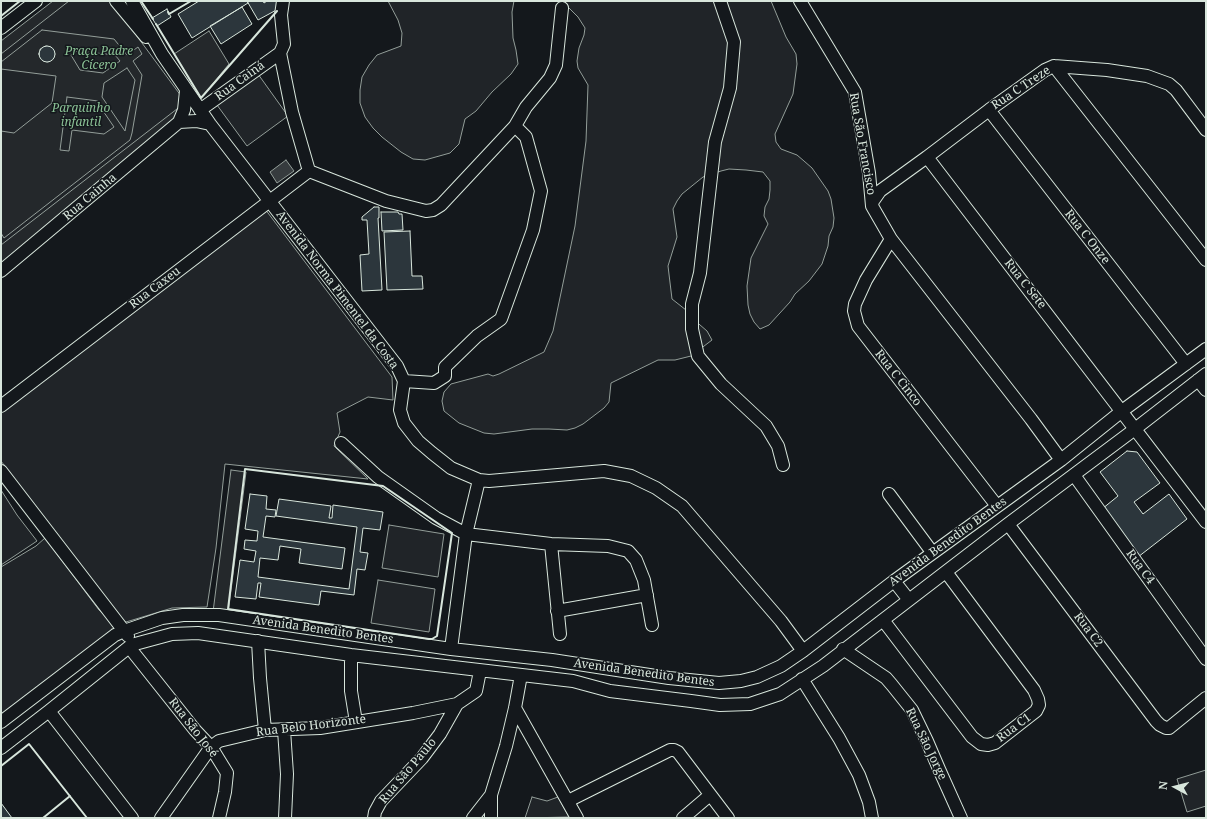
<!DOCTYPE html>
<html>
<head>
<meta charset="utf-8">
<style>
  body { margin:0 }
  #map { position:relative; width:1207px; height:819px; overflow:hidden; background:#14181c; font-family:"Noto Serif",serif }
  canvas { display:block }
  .frame { position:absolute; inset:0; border:2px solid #d8e6dc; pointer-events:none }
  .north { position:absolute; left:1155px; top:767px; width:40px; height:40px; -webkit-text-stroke:3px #14181c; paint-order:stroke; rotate:277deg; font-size:11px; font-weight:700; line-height:16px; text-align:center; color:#d8e6dc }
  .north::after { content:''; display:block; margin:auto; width:14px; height:18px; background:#d8e6dc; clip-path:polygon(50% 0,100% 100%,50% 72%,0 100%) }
</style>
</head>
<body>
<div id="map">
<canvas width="1207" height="819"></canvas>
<div class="frame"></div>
<div class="north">N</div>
</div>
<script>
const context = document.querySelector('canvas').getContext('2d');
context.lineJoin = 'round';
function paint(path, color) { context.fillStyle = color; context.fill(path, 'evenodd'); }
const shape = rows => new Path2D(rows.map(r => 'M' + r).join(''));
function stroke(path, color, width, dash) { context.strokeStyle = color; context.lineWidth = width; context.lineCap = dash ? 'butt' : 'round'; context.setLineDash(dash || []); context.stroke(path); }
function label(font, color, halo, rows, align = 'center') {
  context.font = font + ' "Noto Serif",serif'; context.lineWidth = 3; context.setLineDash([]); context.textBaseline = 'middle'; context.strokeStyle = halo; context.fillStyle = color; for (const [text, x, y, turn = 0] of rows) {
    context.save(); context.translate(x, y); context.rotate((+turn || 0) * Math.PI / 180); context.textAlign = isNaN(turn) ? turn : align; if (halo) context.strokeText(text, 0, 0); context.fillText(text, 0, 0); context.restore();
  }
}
const green = shape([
  [68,1,111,1,187,104,1,266,1,52,68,1],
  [46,46,51,47,53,49,55,54,53,59,48,62,43,61,41,59,39,54,40,49,46,46],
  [388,1,514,1,512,12,513,38,516,50,518,64,511,74,492,92,476,111,465,119,459,144,450,153,425,160,413,159,401,152,382,137,373,128,365,117,360,103,360,90,362,77,369,65,377,55,401,46,402,33,398,20,388,1],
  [562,1,771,1,786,37,796,54,797,64,793,94,775,134,776,142,781,149,797,155,804,161,812,168,828,191,831,199,834,218,833,227,829,236,828,246,822,264,809,281,795,294,790,302,769,325,760,329,754,322,750,314,748,305,747,286,751,258,768,224,764,216,765,207,769,199,770,190,770,181,763,172,746,170,729,169,721,171,703,177,682,194,677,201,673,209,677,237,668,266,672,299,686,310,692,318,707,331,712,340,691,356,675,360,658,360,611,383,609,402,604,408,583,424,575,428,567,430,549,429,532,429,494,434,484,433,459,423,444,411,442,401,444,392,451,384,488,374,493,376,499,374,544,352,553,331,575,226,586,141,588,85,578,68,577,61,579,48,584,35,585,28,578,17,562,1],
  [258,74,288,116,247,146,217,105,258,74],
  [265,209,392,377,393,400,368,397,337,413,340,432,334,446,368,479,225,464,216,548,207,607,172,608,126,622,120,619,1,461,1,411,265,209],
  [1,490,17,515,37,541,1,565,1,490],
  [389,525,444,534,438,577,382,568,389,525],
  [45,538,99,610,107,617,116,629,1,717,1,567,36,546,45,538],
  [378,580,435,589,429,632,371,623,378,580],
  [1206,770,1206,806,1187,812,1177,779,1206,770],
  [532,797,547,801,558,797,569,817,525,818,532,797]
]);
const parking = shape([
  [53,1,69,1,1,54,1,41,53,1],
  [42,30,114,39,127,55,138,47,142,54,133,61,142,75,132,133,130,140,4,238,1,233,1,131,14,133,52,103,56,76,1,69,1,62,42,30],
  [46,46,51,47,55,54,53,59,48,62,43,61,41,59,39,54,40,49,46,46],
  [77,51,115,55,120,61,103,73,80,70,71,55,77,51],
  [127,68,135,80,125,131,102,97,104,83,127,68],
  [67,97,98,101,97,102,114,127,104,134,72,130,69,151,60,150,67,97],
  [209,31,229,64,201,98,174,54,209,31],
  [186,102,188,112,1,266,1,245,186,102],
  [231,470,246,472,228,614,213,612,231,470]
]);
const water = shape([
  [286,160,294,171,277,183,270,172,286,160]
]);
const building = shape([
  [199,1,247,1,248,3,192,38,178,14,199,1],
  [247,1,263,1,264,3,267,1,276,1,280,8,258,20,247,1],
  [242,7,252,24,221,44,210,26,242,7],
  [167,9,171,17,157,26,152,18,167,9],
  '39 54a8 8 0 1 1 16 0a8 8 0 1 1-16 0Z',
  [374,207,379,207,379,218,378,218,382,290,362,291,360,255,369,254,367,220,362,220,362,217,374,207],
  [381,212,398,212,399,214,402,214,403,230,382,231,381,212],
  [410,231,412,276,422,276,423,289,387,290,384,232,410,231],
  [1127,451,1137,452,1160,483,1134,502,1143,514,1169,494,1187,519,1138,557,1102,509,1118,496,1100,472,1127,451],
  [250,494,267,496,266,509,276,510,275,517,266,516,263,537,345,548,342,569,299,563,301,549,280,546,278,560,260,558,258,577,349,589,357,527,276,516,279,499,331,506,329,518,332,518,333,505,383,512,380,530,363,528,360,552,368,553,365,570,357,569,354,595,321,591,319,605,259,597,261,583,258,583,256,599,235,597,240,560,254,562,256,551,244,549,245,540,257,541,258,531,245,529,250,494],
  [1,803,12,818,1,818,1,803]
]);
const minor = shape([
  [116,1,146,37],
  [132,1,162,54,210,124,397,366,404,381,400,410,404,423,418,441,432,453,451,468,479,480,489,481,604,471,631,476,656,488,682,506,781,621,803,651],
  [720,1,734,42,730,88,715,142,700,273,692,304,692,329,698,356,721,384,766,426,778,446,783,465],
  [800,1,855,92,869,173,872,206,891,239,1031,419,1061,460],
  [1,28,36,1],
  [280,53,292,112,309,171],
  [1054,66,1206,260],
  [200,110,280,53,284,44,281,15,283,1],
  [989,110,1186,364],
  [179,122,196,121,210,124],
  [927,157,1206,522],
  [309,171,386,201,426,211,433,210,441,205,515,126,526,107,550,78,556,65,562,8],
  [872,205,873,201,880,191,927,157,989,110,1045,70,1054,66,1107,70,1147,76,1169,84,1176,90,1206,130],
  [891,239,866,280,855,304,854,311,858,326,997,506],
  [1,271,179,122,184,110,186,91],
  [1198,380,1206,390],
  [404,381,434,383,445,376,445,367,477,336,501,319,533,230,541,191,526,137,515,126],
  [1,406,309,171],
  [341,443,378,477,436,518,466,534,551,544,608,546,628,551,636,560,644,580,652,625],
  [1,471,128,636],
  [1074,475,1206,659],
  [889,494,932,552],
  [1008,524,1156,721,1160,725,1166,728,1169,728,1206,698],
  [551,544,560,634],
  [894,581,909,600],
  [557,611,647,595],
  [883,620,972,737,981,744,988,745,995,743,1036,711,1039,705,1038,699,1034,690,946,572],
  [258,641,260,678,265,730],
  [129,647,195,730,211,747,227,773,225,792,219,818],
  [451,649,466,534,479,480],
  [843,649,886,678,892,685,912,710,927,741,939,769,961,818],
  [351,655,351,691,356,722],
  [802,679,839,738,859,775,869,802,872,818],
  [515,708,577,818],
  [49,711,132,818],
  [1,722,115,635,124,631,162,618,183,615,219,615,451,649,552,660,669,678,719,683,741,681,757,677,781,666,803,651,894,581,1061,460,1122,411,1206,349],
  [284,730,287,774,285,818],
  [1,748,49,711,129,647,135,644,172,634,198,633,351,655,573,681,610,691,691,701,720,705,750,704,780,694,823,666,1008,524,1135,429,1206,374],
  [568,801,670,750,674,750,678,752,728,818],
  [161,818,211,747,219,741,265,730,320,728,413,713,457,704,476,691,480,671],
  [374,818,375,812,381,801,422,758,440,734,457,704],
  [473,818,491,795],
  [491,818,491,795,506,746,515,708,521,675],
  [683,818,710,795]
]);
const wall = shape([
  [141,1,153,19],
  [168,12,169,14,191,1],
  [1,16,20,1],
  [156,24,201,98,277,11],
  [245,469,383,486,452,533,437,636,432,639,429,639,228,609,245,469],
  [1,766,29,744,87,818],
  [43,818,70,796]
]);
const parkNames = [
  ["Praça Padre",99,52],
  ["Cícero",99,66],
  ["Parquinho",81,109],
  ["infantil",81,123]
];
const streetNames = [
  ["Rua Cainá",240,81,-36],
  ["Rua C Treze",1021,88,-34],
  ["Rua São Francisco",862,144,80],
  ["Rua Cainha",90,197,-40],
  ["Rua C Onze",1087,237,52],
  ["Rua C Sete",1025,284,52],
  ["Rua Caxeu",155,288,-37],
  ["Avenida Norma Pimentel da Costa",337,290,53],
  ["Rua C Cinco",898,378,52],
  ["Avenida Benedito Bentes",948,542,-36],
  ["Rua C4",1140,567,54],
  ["Avenida Benedito Bentes",323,630,8],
  ["Rua C2",1088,630,53],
  ["Avenida Benedito Bentes",644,673,8],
  ["Rua Belo Horizonte",311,726,-7],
  ["Rua São José",193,728,52],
  ["Rua C1",1014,728,-37],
  ["Rua São Jorge",926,744,64],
  ["Rua São Paulo",408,771,-50]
];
paint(green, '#202428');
stroke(green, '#939e99', 1);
paint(parking, '#24282b');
stroke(parking, '#939e99', 1);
paint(water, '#363b3e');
stroke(water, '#939e99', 1);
paint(building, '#2c363c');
stroke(building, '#d8e6dc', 1);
stroke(minor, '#d8e6dc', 14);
stroke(minor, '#14181c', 12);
stroke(wall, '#d8e6dc', 2);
label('italic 12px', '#8ac095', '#14181c', parkNames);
label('12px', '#d8e6dc', '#14181c', streetNames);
</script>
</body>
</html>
